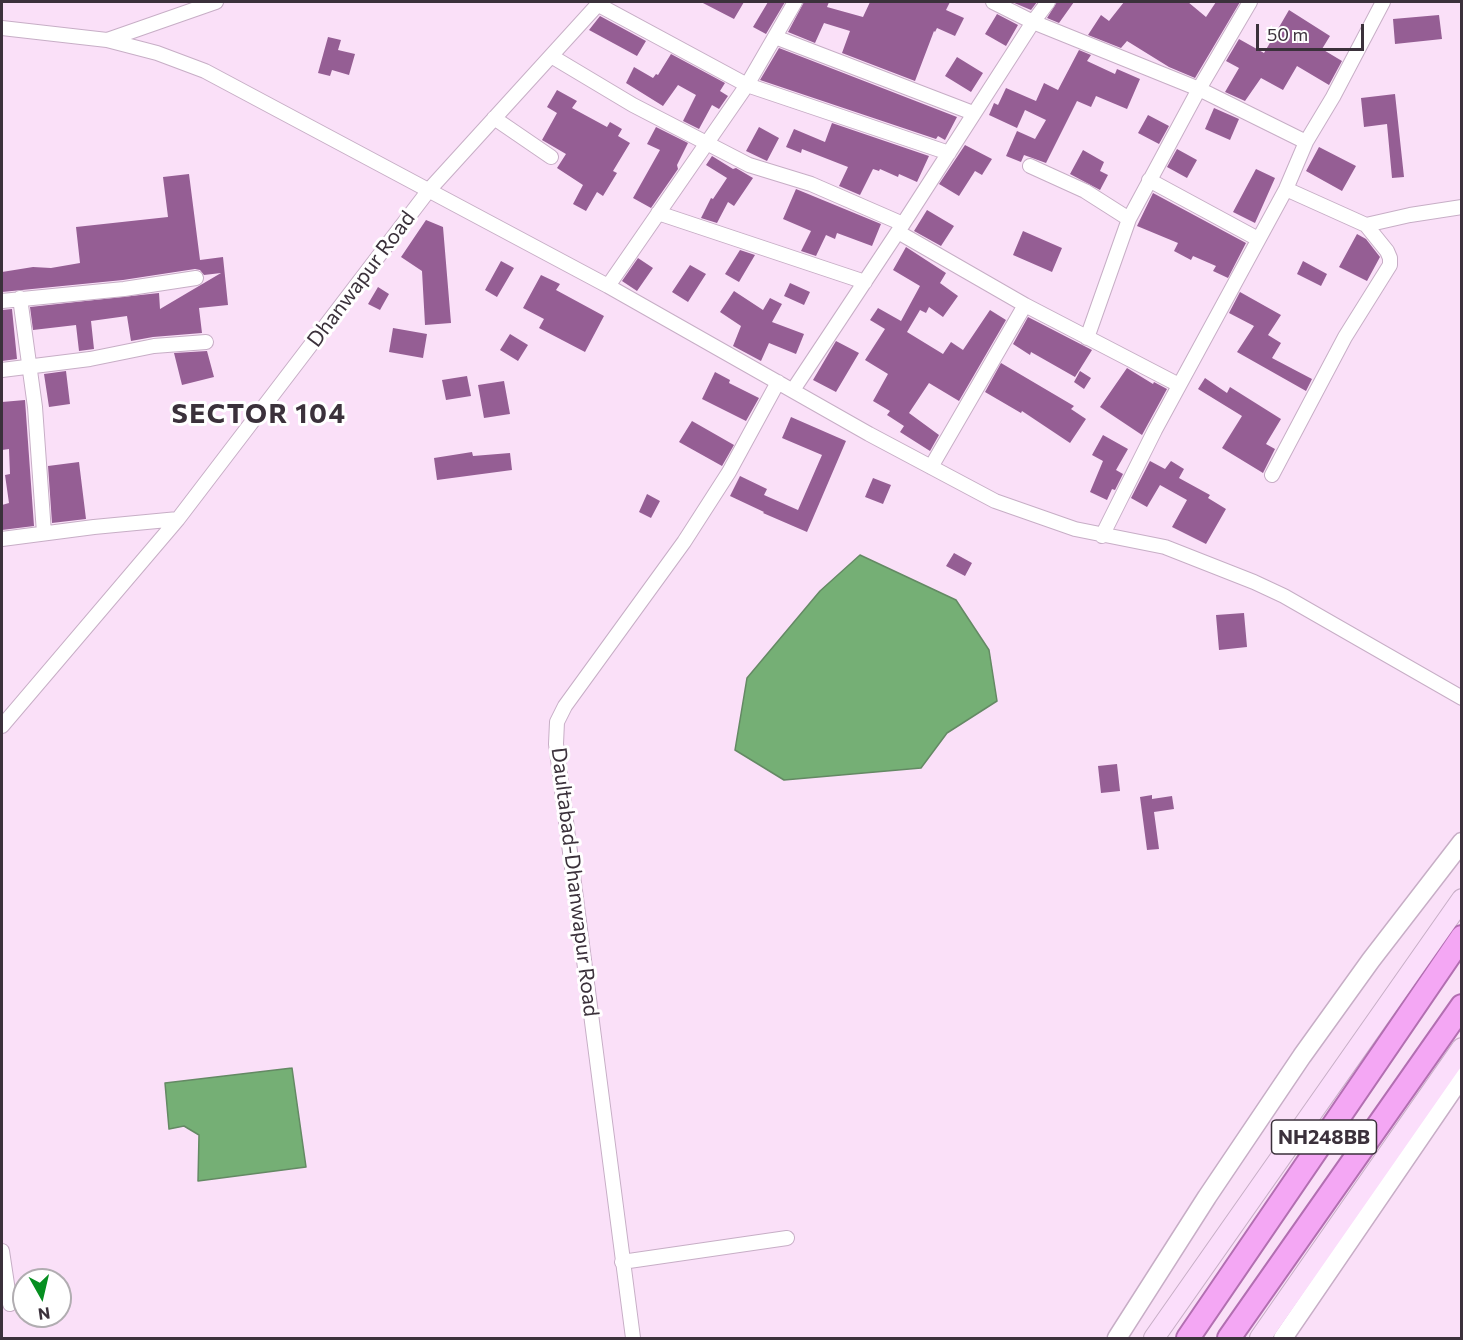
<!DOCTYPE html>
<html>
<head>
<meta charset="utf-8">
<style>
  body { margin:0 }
  #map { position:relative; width:1463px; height:1340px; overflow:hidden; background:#fae0f8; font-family:Commissioner,sans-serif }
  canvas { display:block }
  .frame { position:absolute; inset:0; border:3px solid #3b313b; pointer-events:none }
  .north { position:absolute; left:12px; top:1268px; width:60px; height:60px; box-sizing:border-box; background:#fff; border:2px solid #b1adb1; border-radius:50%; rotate:172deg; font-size:16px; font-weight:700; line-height:24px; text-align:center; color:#3b313b }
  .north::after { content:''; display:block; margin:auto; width:21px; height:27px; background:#068f21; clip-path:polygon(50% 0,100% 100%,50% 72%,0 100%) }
  .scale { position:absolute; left:1256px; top:24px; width:108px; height:27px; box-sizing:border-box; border:3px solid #3b313b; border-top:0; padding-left:8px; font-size:18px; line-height:21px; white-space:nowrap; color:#3b313b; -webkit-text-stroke:4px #fff; paint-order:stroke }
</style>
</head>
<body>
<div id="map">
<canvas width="1463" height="1340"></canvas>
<div class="frame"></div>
<div class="north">N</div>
<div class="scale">50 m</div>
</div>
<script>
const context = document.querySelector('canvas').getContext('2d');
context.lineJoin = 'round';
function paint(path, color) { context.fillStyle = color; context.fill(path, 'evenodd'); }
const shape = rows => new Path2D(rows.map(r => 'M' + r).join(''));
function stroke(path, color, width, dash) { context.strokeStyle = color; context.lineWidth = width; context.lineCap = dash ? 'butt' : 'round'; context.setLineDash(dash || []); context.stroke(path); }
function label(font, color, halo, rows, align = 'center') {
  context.font = font + ' Commissioner,sans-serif'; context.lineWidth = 6; context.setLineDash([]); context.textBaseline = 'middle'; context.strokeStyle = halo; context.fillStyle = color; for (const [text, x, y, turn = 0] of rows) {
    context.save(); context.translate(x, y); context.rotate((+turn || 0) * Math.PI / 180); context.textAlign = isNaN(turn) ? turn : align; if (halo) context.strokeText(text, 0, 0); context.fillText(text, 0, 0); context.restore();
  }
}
const water = shape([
  [860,555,956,600,989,650,997,701,947,733,921,768,784,780,735,750,747,678,820,591,860,555],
  [292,1068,306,1167,198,1181,199,1135,184,1126,169,1129,165,1083,292,1068]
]);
const building = shape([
  [701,2,744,2,734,19],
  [768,2,785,2,766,34,753,27],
  [804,2,829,2,827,7,863,17,870,2,950,2,946,10,964,18,955,36,937,28,935,32,934,31,915,81,842,53,850,31,824,23,815,43,788,32],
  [1012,2,1037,2,1031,10],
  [1057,2,1074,2,1059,23,1047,18],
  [1124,2,1188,2,1206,17,1216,2,1240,2,1195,78,1169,67,1127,41,1121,48,1088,35,1101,15,1109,21],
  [1289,10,1330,36,1322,49,1342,61,1329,85,1297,66,1283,90,1261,78,1245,101,1225,92,1239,68,1226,61,1239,39,1264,53],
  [997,14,1018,25,1006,46,985,34],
  [1439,15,1442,39,1395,44,1393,19],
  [600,16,646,41,637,56,589,30],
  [328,37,341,40,338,50,355,54,349,75,332,70,330,76,318,73],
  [779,48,957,117,945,140,938,136,936,139,760,80],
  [1079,50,1091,55,1087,61,1115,74,1117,69,1140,79,1127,109,1096,96,1091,107,1077,101,1046,163,1024,155,1021,162,1006,156,1017,131,1035,139,1046,120,1025,110,1017,128,989,115,994,103,998,105,1006,88,1036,101,1044,83,1058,90],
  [671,54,725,83,720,91,728,96,719,109,712,105,699,129,683,121,696,95,678,85,663,106,626,83,634,67,653,78,656,74,658,75],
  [957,57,983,73,971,92,945,76],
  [557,90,577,101,572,108,607,127,610,122,622,129,618,136,630,143,613,171,617,173,603,196,597,192,586,211,573,204,583,185,557,168,566,154,542,140,557,113,547,107],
  [1395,94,1404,177,1392,178,1387,124,1364,127,1361,98],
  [1214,108,1239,119,1230,140,1205,129],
  [1148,115,1169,126,1159,144,1138,133],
  [832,123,929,156,917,182,899,174,898,177,880,169,879,171,873,169,860,195,839,186,848,167,802,149,801,153,786,147,794,129,825,142],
  [656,127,688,143,677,165,678,169,651,208,633,198,660,150,647,144],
  [759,127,779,138,767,161,746,151],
  [965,145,992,159,982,175,975,171,959,196,939,184],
  [1319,147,1356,166,1342,191,1306,171],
  [1177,149,1197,160,1187,178,1167,167],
  [1083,150,1104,162,1100,171,1108,175,1100,190,1070,174],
  [712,156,733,169,736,168,753,178,734,206,728,202,717,223,701,218,711,198,713,199,727,178,706,165],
  [1256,169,1275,178,1255,223,1233,212],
  [189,174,200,260,223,257,228,305,199,308,202,333,153,337,131,341,127,316,91,321,94,349,79,351,76,325,33,330,30,307,159,293,160,309,221,273,204,275,200,270,195,269,123,280,2,292,2,272,33,267,51,268,80,263,76,227,168,217,163,177],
  [796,189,881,224,872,246,837,233,835,239,826,235,816,256,801,251,811,231,783,219],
  [1153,193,1246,243,1228,278,1213,271,1216,266,1193,256,1191,260,1174,251,1178,243,1137,226],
  [927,210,954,226,941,246,914,231],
  [426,220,443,227,451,323,425,325,422,271,401,257],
  [1023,231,1062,248,1052,272,1013,255],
  [1357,234,1366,239,1380,257,1367,281,1339,267],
  [906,247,946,273,940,283,958,296,943,317,929,307,926,313,920,310,907,332,943,354,951,342,963,350,990,310,1006,320,959,401,929,383,909,413,939,435,930,451,900,432,904,426,887,415,890,411,873,401,888,374,865,360,885,329,870,320,878,308,901,321,920,286,893,270],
  [740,250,755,255,739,282,725,274],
  [638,258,653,268,637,291,622,281],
  [501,261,514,268,497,297,485,290],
  [1303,261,1327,274,1321,286,1297,274],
  [690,265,706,274,688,302,672,292],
  [541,275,560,284,556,290,604,316,585,352,539,328,544,319,523,308],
  [790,283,810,292,804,305,784,296],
  [378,287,389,294,380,310,368,304],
  [734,291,763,310,770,298,782,304,772,322,804,334,796,354,769,343,761,361,733,346,741,326,720,312],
  [1240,292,1281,315,1268,335,1281,343,1272,358,1312,379,1306,391,1237,352,1254,326,1229,313],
  [12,309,17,359,2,361,2,310],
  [1028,317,1092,350,1075,377,1031,352,1030,355,1013,344],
  [393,328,427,334,423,358,389,352],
  [510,334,528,345,518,361,500,350],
  [836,341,859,353,836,392,813,380],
  [207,351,214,377,182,385,174,353],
  [1001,363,1074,406,1071,409,1086,419,1070,443,1022,411,1021,413,985,392],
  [1127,368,1153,384,1154,382,1167,389,1142,435,1100,407],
  [66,371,70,404,49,407,44,374],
  [1080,371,1091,378,1084,389,1074,382],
  [715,372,730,380,729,383,759,398,746,421,702,399],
  [467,376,471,396,446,400,442,380],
  [1205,378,1227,393,1230,387,1281,419,1266,444,1275,449,1263,473,1222,448,1242,416,1198,389],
  [504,381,510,414,484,418,478,385],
  [25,400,34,526,2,530,2,505,9,503,5,475,10,474,9,449,2,450,2,402],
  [791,417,846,441,807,532,763,513,764,512,730,496,740,476,767,489,764,495,798,510,822,455,782,438],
  [692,421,734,445,722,466,679,442],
  [1103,435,1128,449,1116,470,1123,474,1115,490,1112,489,1107,500,1090,492,1103,461,1092,455],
  [472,452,473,456,510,453,512,470,437,480,434,458],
  [1150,461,1165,469,1171,461,1184,469,1179,478,1210,495,1208,498,1226,509,1206,544,1172,527,1187,500,1160,485,1147,507,1131,498],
  [79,462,86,519,52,523,48,466],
  [873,478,891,485,883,504,865,497],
  [647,494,660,501,651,518,639,512],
  [954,553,972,563,965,576,946,566],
  [1244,613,1247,647,1219,650,1216,615],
  [1117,764,1120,791,1101,793,1098,766],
  [1152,795,1152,799,1172,796,1174,809,1154,812,1159,849,1147,850,1140,797]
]);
const minor = shape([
  [993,2,1033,22,1199,89,1306,142],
  [597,4,747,85,949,153],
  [2,28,107,40,157,53,205,71,608,286,869,434,995,501,1075,529,1165,547,1254,582,1284,596,1462,698],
  [775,37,973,113],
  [107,40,216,2],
  [551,56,633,105,749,165,811,184,903,224],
  [494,118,551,157],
  [1030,166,1085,191,1129,219],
  [1149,180,1258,239],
  [1286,189,1366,225,1410,215,1462,207],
  [658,213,865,282],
  [898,232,1025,305,1179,385],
  [608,286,747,85,795,2],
  [20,298,35,407,44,533],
  [2,301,124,289,196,278],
  [1087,338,1129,219,1199,89,1250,2],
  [2,370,90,359,154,346,206,342],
  [793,390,903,224,1033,22,1048,2],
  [931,467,1025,305],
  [1272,475,1345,337,1390,265,1390,258,1387,251,1366,225],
  [1102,536,1155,430,1286,189,1306,142,1333,97,1383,2],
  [2,539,94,527,178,519],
  [2,726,178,519,429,190,600,2],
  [2,1251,10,1304],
  [622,1262,787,1238],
  [633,1338,556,744,557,722,565,706,684,542,729,472,778,382]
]);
const tertiary = shape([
  [1117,1338,1207,1197,1302,1056,1371,960,1462,842],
  [1283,1338,1462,1076]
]);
const secondary = shape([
  [1154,1338,1462,899],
  [1260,1338,1462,1048]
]);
const trunk = shape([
  [1188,1338,1462,937],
  [1229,1338,1462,1006]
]);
const shields = [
  [1324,1137,105]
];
const shieldNames = [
  ["NH248BB",1324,1137]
];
const streetNames = [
  ["Dhanwapur Road",361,279,-53],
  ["Daultabad-Dhanwapur Road",575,882,83]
];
const districtNames = [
  ["SECTOR 104",259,414]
];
paint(water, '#75af75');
stroke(water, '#648964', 1.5);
paint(building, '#955e94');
stroke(minor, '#c7aec6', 16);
stroke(tertiary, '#c7aec6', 21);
stroke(secondary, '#c7aec6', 22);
stroke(trunk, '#b26fb1', 26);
stroke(minor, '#fff', 14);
stroke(tertiary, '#fff', 18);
stroke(secondary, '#fbdefb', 20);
stroke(trunk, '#f4a7f4', 22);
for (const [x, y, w] of shields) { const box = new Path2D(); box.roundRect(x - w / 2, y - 17, w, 34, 4.5); context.fillStyle = '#fff'; context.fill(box); stroke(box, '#3b313b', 1.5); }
label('bold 20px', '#3b313b', null, shieldNames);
label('21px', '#3b313b', '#fff', streetNames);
context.letterSpacing = '1.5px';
label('bold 27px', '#3b313b', '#fff', districtNames);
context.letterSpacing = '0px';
</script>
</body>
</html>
